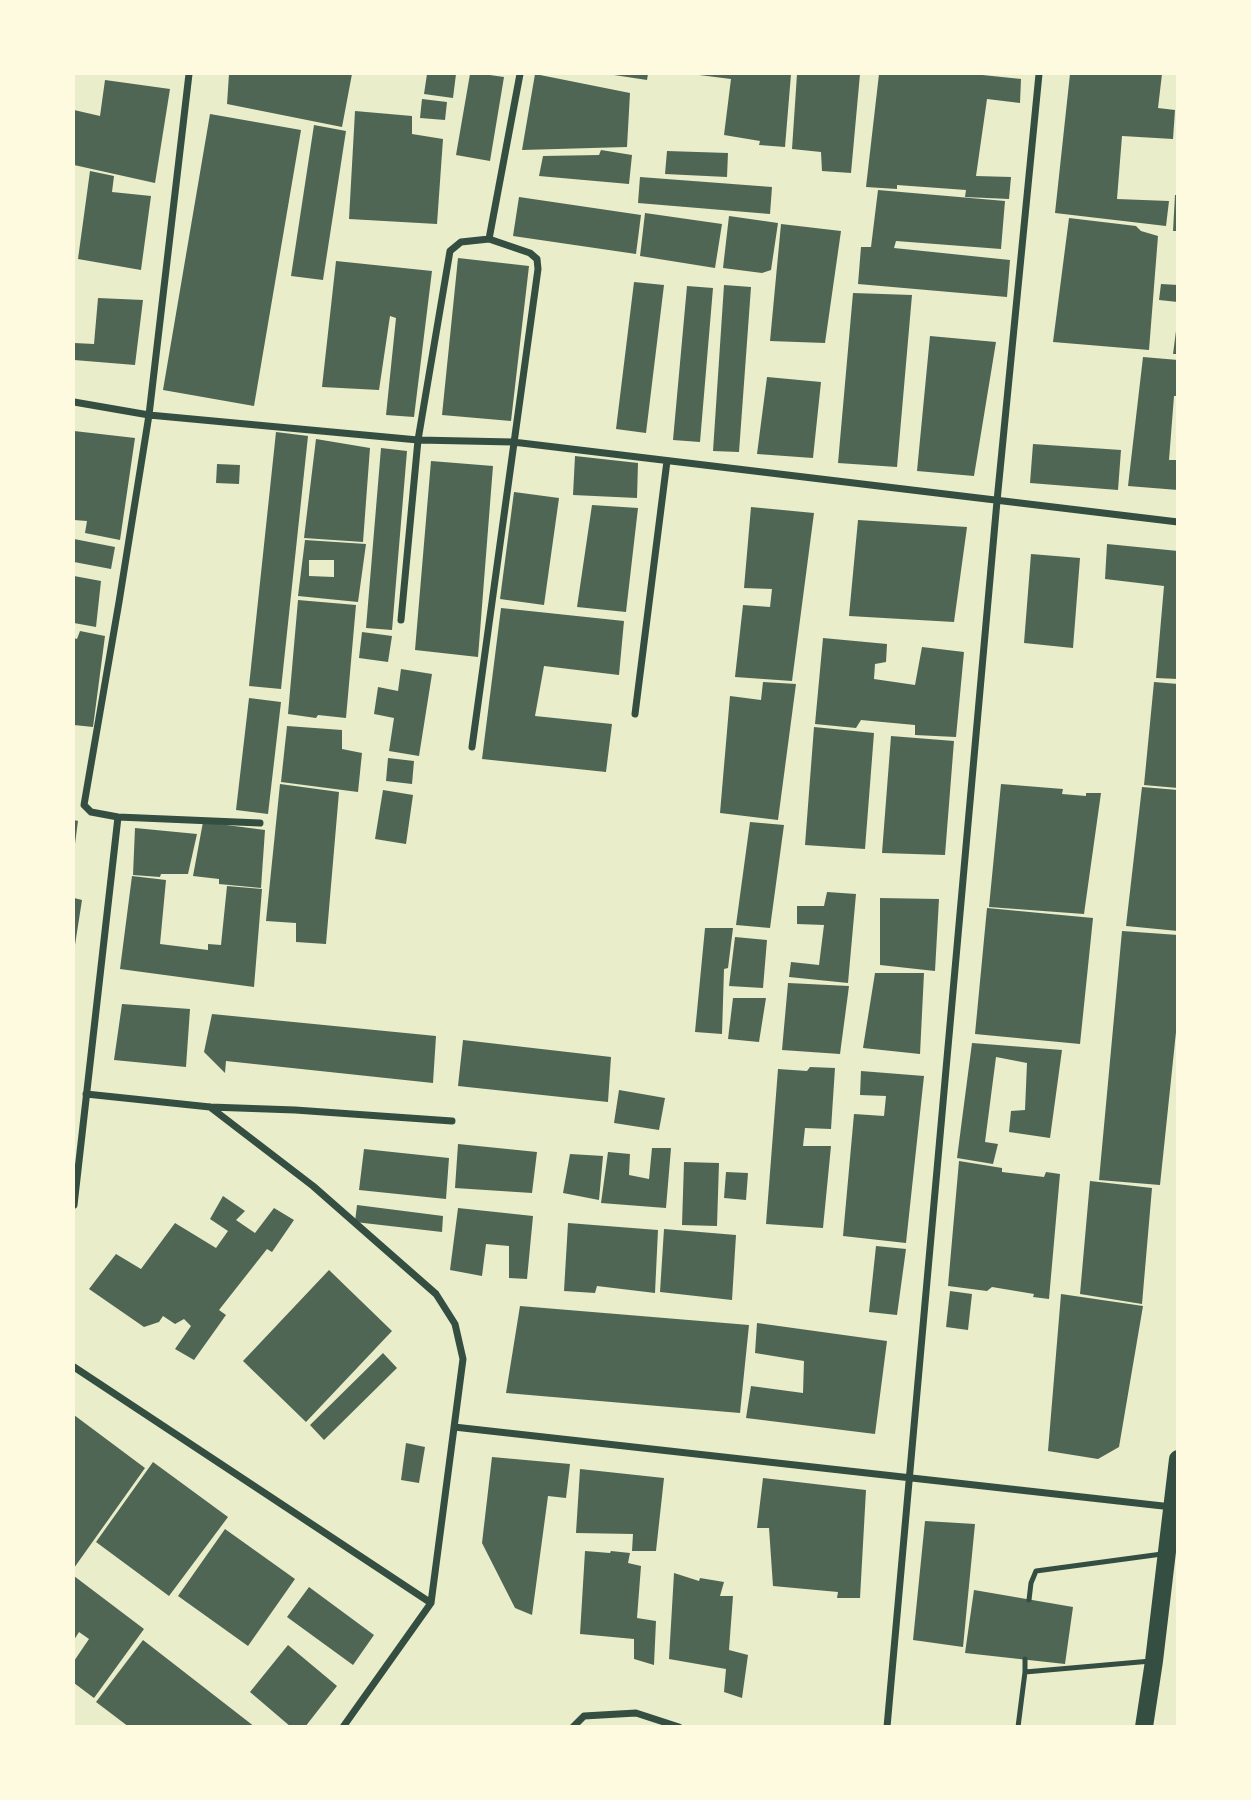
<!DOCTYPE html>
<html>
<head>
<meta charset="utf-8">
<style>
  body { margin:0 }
  #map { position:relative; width:1251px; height:1800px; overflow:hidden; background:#e9edc9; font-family:"DejaVu Sans",sans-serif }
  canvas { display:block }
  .frame { position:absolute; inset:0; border:75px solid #fefae0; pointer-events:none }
</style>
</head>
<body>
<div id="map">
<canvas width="1251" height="1800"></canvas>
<div class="frame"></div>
</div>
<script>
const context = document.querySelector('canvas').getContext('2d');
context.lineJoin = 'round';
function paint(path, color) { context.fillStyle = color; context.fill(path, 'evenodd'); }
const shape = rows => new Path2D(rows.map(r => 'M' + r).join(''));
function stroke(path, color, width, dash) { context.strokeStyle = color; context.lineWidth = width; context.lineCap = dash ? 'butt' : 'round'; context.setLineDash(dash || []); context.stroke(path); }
const building = shape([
  [229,74,352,74,342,127,227,104],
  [427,74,456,74,453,98,424,94],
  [470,74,483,74,504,77,490,161,456,155],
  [535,74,630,93,627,147,522,150],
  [615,74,648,74,647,80,614,75],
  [699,74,791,74,785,147,759,145,760,141,724,135,731,79,699,75],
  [797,74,860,74,851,173,822,171,821,152,792,149],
  [879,74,973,74,1021,79,1020,103,987,99,976,176,1011,177,1009,199,965,197,966,190,897,185,897,189,866,187],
  [1070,74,1162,74,1158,108,1175,110,1173,139,1122,136,1117,199,1169,201,1166,226,1055,213],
  [105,80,170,89,155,183,74,165,74,110,100,116],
  [422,99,447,102,445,120,420,118],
  [355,111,412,116,412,134,443,139,437,224,349,219],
  [210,114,301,130,254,406,163,390],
  [314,125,346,131,323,280,291,276],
  [601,150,632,155,629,184,539,176,543,156,599,155],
  [667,151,728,153,727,177,665,174],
  [90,171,114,176,112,192,151,196,141,270,78,259],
  [640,177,772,187,770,214,638,203],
  [878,190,1005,201,1001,249,896,241,894,248,1010,260,1007,297,858,284,861,247,871,247],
  [1175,195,1178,195,1178,231,1173,231],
  [519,197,641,215,636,254,513,236],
  [645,213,722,224,715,268,640,256],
  [729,216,778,223,771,270,762,273,723,268],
  [1069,218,1136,226,1141,231,1158,236,1149,350,1053,342],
  [781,224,841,231,825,343,770,341],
  [458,258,529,266,511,421,442,415],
  [336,261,432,271,414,417,386,415,396,318,390,316,379,390,322,387],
  [634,282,664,285,646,433,616,429],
  [1161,284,1178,285,1178,302,1159,300],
  [724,285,751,287,739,452,713,451],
  [687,286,713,288,700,442,673,440],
  [853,293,912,295,897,467,838,463],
  [98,298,143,300,135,365,74,360,74,343,94,344],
  [1176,331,1178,331,1178,354,1173,354],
  [930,336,996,342,974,476,917,471],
  [1143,357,1178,360,1178,396,1174,396,1169,460,1178,460,1178,490,1128,486],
  [767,377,821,382,813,458,757,454],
  [74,431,135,438,120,540,85,533,87,521,74,520],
  [276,432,308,436,281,689,249,686],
  [316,439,370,448,363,542,304,538],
  [1033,444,1121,450,1118,490,1030,483],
  [381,448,407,451,392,630,366,628],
  [575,456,638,463,637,498,573,495],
  [431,461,493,466,478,657,415,650],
  [217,464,240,465,239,484,216,483],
  [514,492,559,498,544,605,500,599],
  [592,505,638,508,626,612,577,607],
  [751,507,814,513,792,681,735,677,743,605,770,607,772,589,744,588],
  [858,520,967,527,954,622,849,616],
  [74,539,115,547,111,569,74,562],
  [305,540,366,544,358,602,298,596],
  [309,560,334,560,334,577,309,576],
  [1107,544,1178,551,1178,679,1156,678,1164,586,1105,579],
  [1031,554,1080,558,1073,648,1024,643],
  [74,576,101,581,96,627,74,623],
  [298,600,356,605,346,718,318,715,316,718,288,714],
  [501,608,624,621,619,675,544,666,535,716,612,724,606,772,482,759],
  [80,631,105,636,93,727,74,725,74,638,77,639],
  [362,632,392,636,388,662,359,658],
  [823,638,887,644,886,662,875,664,874,679,915,685,922,647,964,652,956,737,915,735,915,725,861,720,856,728,815,724],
  [401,669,432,674,419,756,389,751,394,718,374,714,378,687,398,691],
  [763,682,796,684,778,820,720,813,730,696,761,700],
  [1154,682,1178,684,1178,788,1144,785],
  [249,698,281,702,268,814,236,810],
  [287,726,342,730,342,749,362,753,358,792,281,782],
  [814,727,874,733,865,849,805,845],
  [891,736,954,741,945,855,882,853],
  [388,758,414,761,412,784,386,781],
  [280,784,339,792,326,944,296,942,296,923,266,921],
  [1001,784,1063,789,1062,794,1086,796,1086,793,1101,793,1084,914,989,907],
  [1142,787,1178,790,1178,931,1126,926],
  [383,790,413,795,406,844,375,839],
  [74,820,78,821,75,844,74,844],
  [203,822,265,830,261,888,219,884,219,879,193,876],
  [750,822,784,825,770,928,736,925],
  [135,828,197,834,188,874,161,874,160,877,133,875],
  [132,876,166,880,160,944,208,950,208,944,221,945,227,886,262,889,254,987,120,969],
  [827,892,856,894,848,983,789,977,791,962,819,965,824,925,797,924,797,906,824,906],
  [74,898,82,900,75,945,74,945],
  [880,898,939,899,935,971,880,965],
  [987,908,1093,918,1080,1044,975,1034],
  [705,928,733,928,728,968,724,969,722,1034,695,1032],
  [1122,931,1178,935,1178,1013,1160,1185,1099,1180],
  [735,937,767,940,763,988,729,986],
  [875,973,924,973,920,1054,863,1048],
  [788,983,849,986,840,1054,782,1050],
  [733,998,766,998,759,1042,728,1039],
  [122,1004,190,1009,186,1067,114,1060],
  [212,1014,436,1036,433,1083,226,1061,225,1073,204,1052],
  [463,1040,611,1057,608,1102,458,1086],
  [972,1043,1062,1050,1050,1138,1009,1132,1011,1111,1025,1110,1027,1063,996,1057,985,1142,998,1144,993,1164,957,1158],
  [810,1067,835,1068,831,1129,805,1128,803,1146,831,1146,823,1228,766,1224,778,1069,807,1071],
  [861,1071,924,1076,906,1243,843,1236,854,1114,884,1116,886,1096,860,1095],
  [619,1090,665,1098,659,1130,614,1123],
  [458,1144,537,1152,532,1193,455,1188],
  [652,1148,671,1148,666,1208,601,1203,608,1152,630,1154,629,1175,649,1179],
  [364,1149,449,1158,446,1199,359,1190],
  [570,1154,603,1156,599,1200,563,1193],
  [959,1161,1002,1168,1002,1172,1044,1177,1046,1172,1060,1174,1049,1299,1033,1297,1034,1294,992,1287,987,1291,948,1286],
  [684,1162,719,1163,717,1226,682,1225],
  [726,1172,748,1173,746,1200,724,1198],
  [1090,1181,1152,1188,1142,1304,1080,1294],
  [223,1196,245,1211,236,1220,255,1233,274,1208,294,1220,272,1252,267,1249,219,1310,226,1315,194,1360,175,1349,191,1326,184,1319,175,1324,163,1316,159,1322,144,1327,89,1289,116,1254,141,1269,175,1223,216,1248,228,1231,210,1219],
  [357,1205,443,1216,442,1232,355,1222],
  [458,1208,533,1216,527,1279,509,1278,509,1246,486,1244,482,1276,450,1270],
  [568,1223,658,1230,655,1293,597,1286,595,1293,564,1291],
  [664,1229,736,1235,732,1300,660,1292],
  [876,1246,906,1249,897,1315,869,1312],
  [329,1270,392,1331,306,1422,243,1361],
  [950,1291,972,1294,968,1330,946,1327],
  [1061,1294,1143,1306,1119,1447,1098,1459,1048,1451],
  [520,1306,749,1325,740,1413,506,1393],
  [757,1323,887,1341,875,1434,746,1418,751,1386,803,1393,804,1361,755,1353],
  [383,1353,397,1368,324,1440,310,1425],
  [74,1415,145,1468,74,1568],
  [406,1443,425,1447,419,1483,401,1480],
  [492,1457,570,1464,566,1498,548,1496,532,1615,515,1608,482,1543],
  [153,1462,228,1517,169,1596,96,1542],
  [580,1469,664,1478,656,1551,632,1551,633,1534,576,1533],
  [763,1478,866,1490,860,1598,837,1598,838,1592,773,1586,769,1528,757,1528],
  [925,1521,975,1524,963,1647,913,1640],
  [225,1529,295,1579,248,1646,178,1596],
  [585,1551,610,1553,611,1551,630,1553,628,1563,641,1566,637,1618,656,1621,654,1665,634,1659,634,1639,580,1634],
  [674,1573,699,1581,700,1578,724,1582,720,1596,733,1596,729,1650,748,1655,742,1698,724,1692,726,1669,669,1659],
  [74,1576,144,1629,94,1698,74,1683,74,1661,89,1639,79,1632,74,1640],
  [309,1587,374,1635,353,1665,287,1617],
  [974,1590,1073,1607,1065,1664,965,1653],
  [143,1640,255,1727,129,1727,96,1702],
  [288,1645,337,1686,305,1727,291,1727,250,1692]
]);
const service = shape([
  [1029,1600,1031,1583,1036,1571,1162,1554],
  [1025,1659,1025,1672],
  [1018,1727,1025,1672,1151,1661]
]);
const minor = shape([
  [189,74,149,415,119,602,84,805,91,812,118,817,260,823],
  [489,239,520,74],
  [74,402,149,415,418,440,513,442,1178,522],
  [401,620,418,440,450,251,461,242,489,239,530,253,537,259,538,269,472,747],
  [635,714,667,461],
  [86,1094,210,1107,295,1110,452,1121],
  [210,1107,313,1186,436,1294,455,1324,463,1359,431,1603,343,1727],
  [74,1205,118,817],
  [74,1367,431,1603],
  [454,1427,1172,1507],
  [573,1727,584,1716,636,1713,679,1727],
  [887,1727,997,501,1039,74]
]);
const primary = shape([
  [1144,1727,1154,1661,1178,1459]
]);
paint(building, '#4f6655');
stroke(service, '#344e41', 5);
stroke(minor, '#344e41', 7);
stroke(primary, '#344e41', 18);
</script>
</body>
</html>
